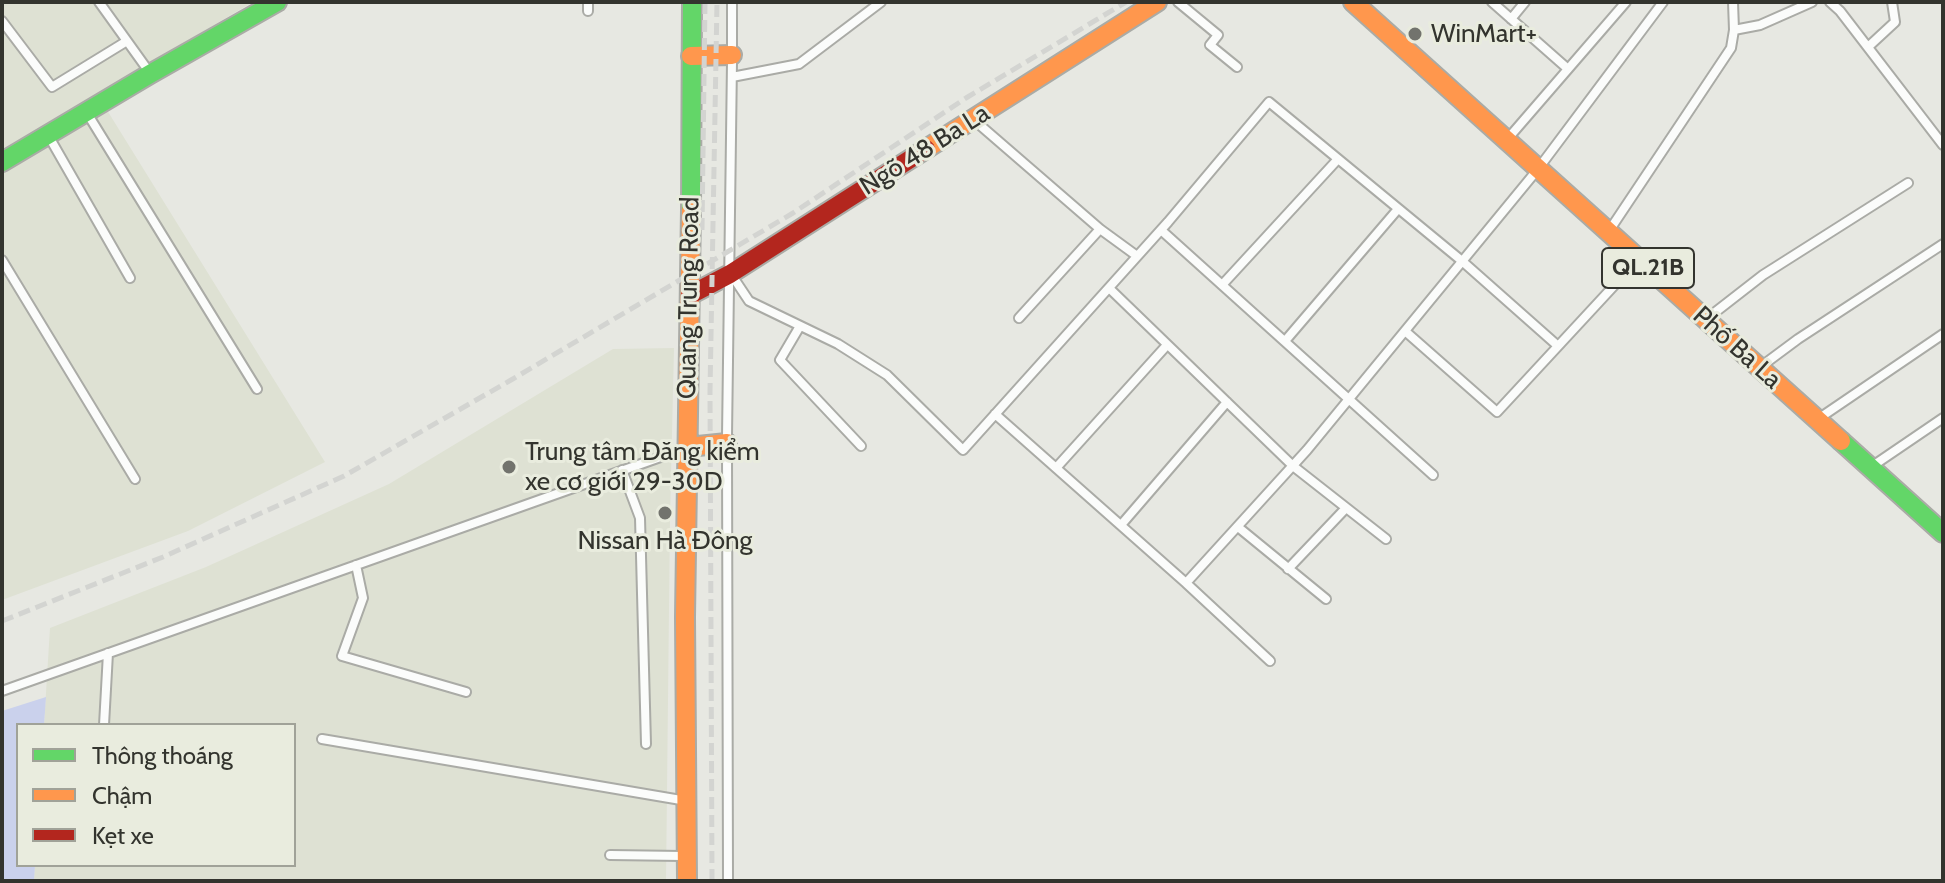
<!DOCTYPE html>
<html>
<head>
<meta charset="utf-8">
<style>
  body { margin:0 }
  #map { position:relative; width:1945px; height:883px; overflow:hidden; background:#e7e8e2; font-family:Cabin,sans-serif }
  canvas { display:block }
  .frame { position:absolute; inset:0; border:4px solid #33342e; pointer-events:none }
  .legend { position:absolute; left:16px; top:723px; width:280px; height:144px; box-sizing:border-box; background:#e9ecde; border:2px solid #a0a298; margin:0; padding:10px 14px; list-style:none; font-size:24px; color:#33342e }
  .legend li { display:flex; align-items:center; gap:16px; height:40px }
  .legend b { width:40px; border:2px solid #a0a298 }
</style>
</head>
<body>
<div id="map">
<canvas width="1945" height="883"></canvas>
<div class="frame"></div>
<ul class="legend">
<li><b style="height:10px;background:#63d668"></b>Thông thoáng</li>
<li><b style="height:10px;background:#ff974d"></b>Chậm</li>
<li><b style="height:10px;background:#b3261e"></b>Kẹt xe</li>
</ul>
</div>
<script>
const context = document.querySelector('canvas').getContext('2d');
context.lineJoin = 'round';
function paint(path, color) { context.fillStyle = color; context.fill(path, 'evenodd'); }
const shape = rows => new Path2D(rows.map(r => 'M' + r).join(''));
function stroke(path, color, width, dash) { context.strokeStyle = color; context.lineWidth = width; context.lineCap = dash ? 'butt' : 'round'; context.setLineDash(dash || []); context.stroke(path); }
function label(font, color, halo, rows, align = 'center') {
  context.font = font + ' Cabin,sans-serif'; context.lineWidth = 6; context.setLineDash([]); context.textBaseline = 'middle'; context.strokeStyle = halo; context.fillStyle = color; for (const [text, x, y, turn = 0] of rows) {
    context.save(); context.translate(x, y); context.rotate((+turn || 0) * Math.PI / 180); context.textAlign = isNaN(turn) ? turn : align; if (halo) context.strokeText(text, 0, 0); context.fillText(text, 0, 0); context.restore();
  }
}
const built = shape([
  [2,2,253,2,97,94,325,462,188,531,2,600],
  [674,348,670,518,666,881,34,881,35,865,294,865,294,725,44,725,50,628,206,567,389,484,613,349]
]);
const green = shape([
  [46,697,44,725,18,725,18,865,35,865,34,881,2,881,2,711]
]);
const lane = shape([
  [99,2,150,73],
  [588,2,588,11],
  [1178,2,1218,35,1210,45,1237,67],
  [1492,2,1568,69],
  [1830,2,1840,11,1943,145],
  [1511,19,1525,2],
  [2,21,52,87,127,41],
  [1734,30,1760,25,1812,2],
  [1868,47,1895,22,1892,2],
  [732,48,732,2],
  [732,77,799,64,881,2],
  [87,113,257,389],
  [974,120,1100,229],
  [48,135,130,278],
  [1511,135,1626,2],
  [1611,228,1731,48,1734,30,1733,2],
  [1161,230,1433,475],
  [2,260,135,479],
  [731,274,749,301,838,344,887,375,963,450,1168,222,1269,102,1462,261,1558,346],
  [1222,285,1338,159],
  [1109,288,1293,466,1386,539],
  [1709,317,1763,275,1908,183],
  [1019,318,1100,229,1137,256],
  [800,326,780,360,861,446],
  [1405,331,1497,412,1635,263],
  [1285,341,1398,209],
  [1763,365,1798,339,1943,244],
  [995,414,1186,583,1270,661],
  [1821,417,1943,334],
  [727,436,732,62],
  [727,450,728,881],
  [1874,465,1943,418],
  [1056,468,1167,345],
  [622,470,640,518,646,744],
  [1121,525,1227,402],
  [1238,527,1326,599],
  [356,565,363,598,342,656,466,692],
  [1288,569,1346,508],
  [1186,583,1307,450,1538,169,1663,2],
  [2,691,683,449],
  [104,725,108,653],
  [322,739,681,800],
  [610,855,682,856]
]);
const fast = shape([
  [2,162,150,74,277,2],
  [691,210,692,2],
  [1841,441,1943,533]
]);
const slow = shape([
  [1353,2,1841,441],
  [691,56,732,55],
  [926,149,1157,2],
  [688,447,727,443],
  [687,881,685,617,691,210]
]);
const jam = shape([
  [690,295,730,274,926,149]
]);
const rail = shape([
  [702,230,705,2],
  [2,621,163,557,344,476,511,380,793,213,966,98,1126,2],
  [712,881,710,391,717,2]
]);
const markers = [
  [1415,34,8,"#72736d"],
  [509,467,8,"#72736d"],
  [665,513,8,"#72736d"]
];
const shields = [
  [1648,268,92]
];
const shieldNames = [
  ["QL.21B",1648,268]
];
const poiNames = [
  ["WinMart+",1431,34],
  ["Trung tâm Đăng kiểm",525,452],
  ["xe cơ giới 29-30D",525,482],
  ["Nissan Hà Đông",665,541,"center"]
];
const streetNames = [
  ["Ngõ 48 Ba La",925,150,-32],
  ["Quang Trung Road",689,298,-89],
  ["Phố Ba La",1737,348,42]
];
paint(built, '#dee1d3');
paint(green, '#cad1ec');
stroke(lane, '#aaaba6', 12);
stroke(fast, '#aaaba6', 22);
stroke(slow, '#aaaba6', 22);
stroke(jam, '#aaaba6', 22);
stroke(lane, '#fbfcfb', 8);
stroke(fast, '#63d668', 18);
stroke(slow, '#ff974d', 18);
stroke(jam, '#b3261e', 18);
stroke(rail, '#d3d4d1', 5, [12, 6]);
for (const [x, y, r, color] of markers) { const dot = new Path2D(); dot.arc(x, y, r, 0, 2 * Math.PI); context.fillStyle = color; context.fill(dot); stroke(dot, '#e9ecde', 3); }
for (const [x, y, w] of shields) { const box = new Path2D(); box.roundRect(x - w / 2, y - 20, w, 40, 6); context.fillStyle = '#e9ecde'; context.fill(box); stroke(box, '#33342e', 2); }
label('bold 24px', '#33342e', null, shieldNames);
label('26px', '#33342e', '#e9ecde', poiNames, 'left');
label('26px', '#33342e', '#e9ecde', streetNames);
</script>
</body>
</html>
